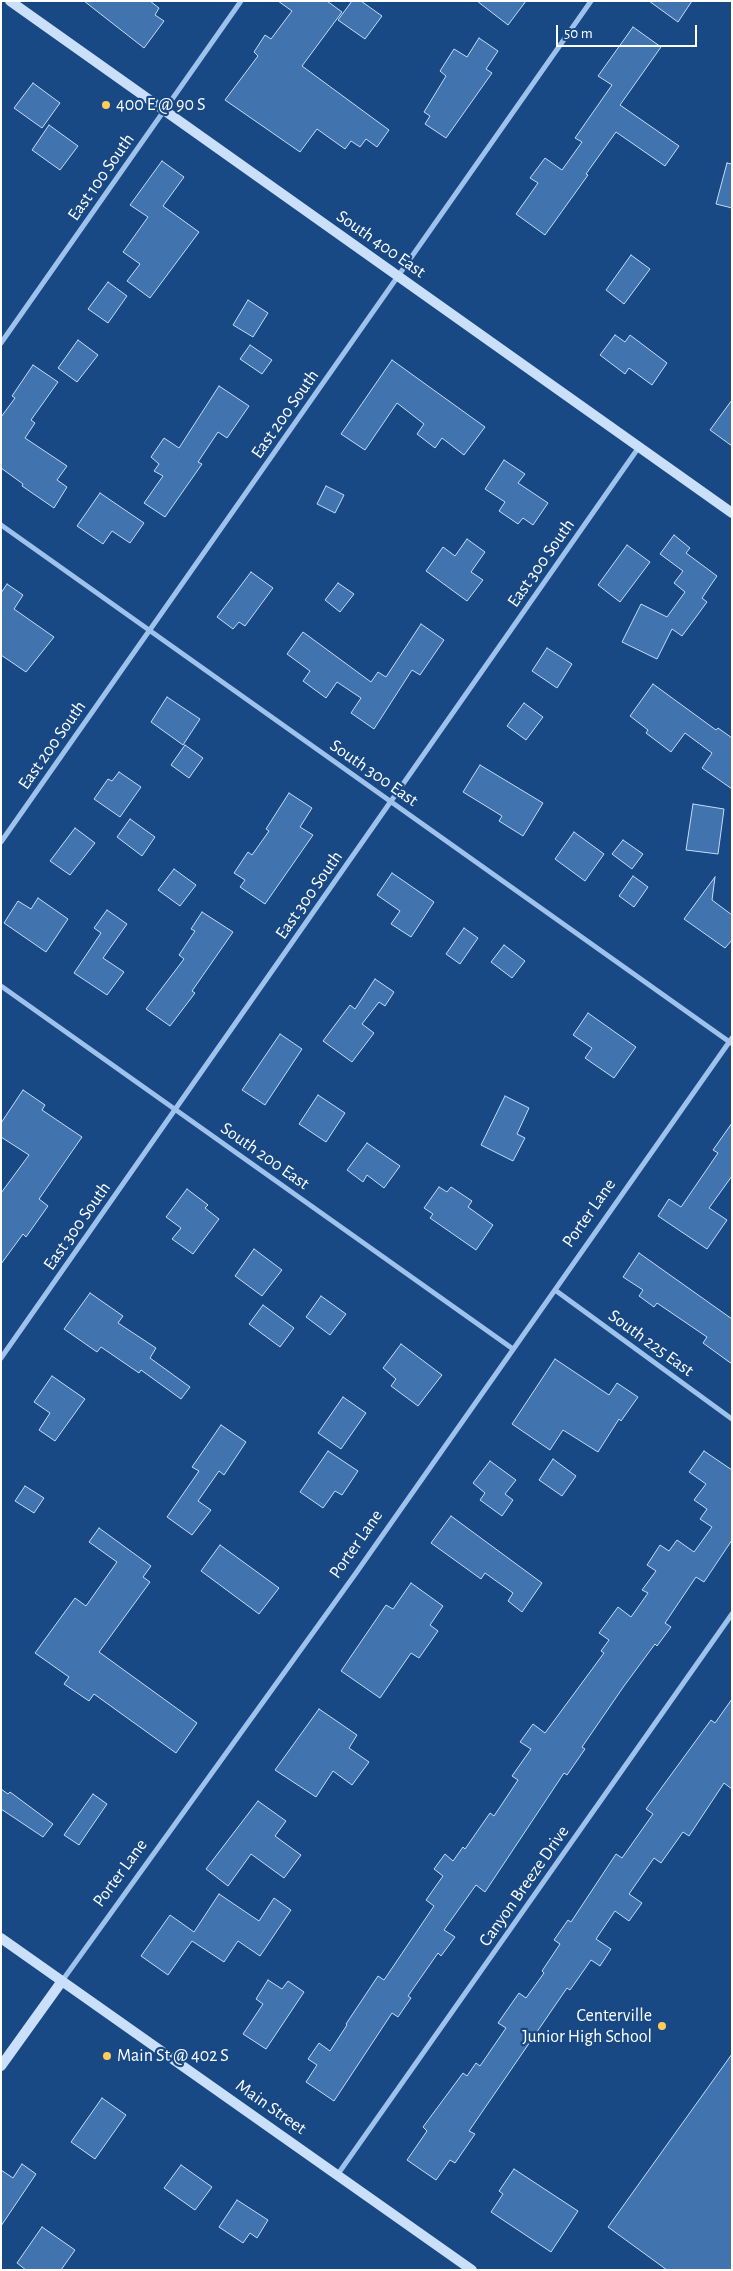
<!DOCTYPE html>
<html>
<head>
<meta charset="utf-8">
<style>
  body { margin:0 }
  #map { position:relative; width:733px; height:2271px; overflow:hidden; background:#184985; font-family:"Alegreya Sans",sans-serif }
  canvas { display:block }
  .frame { position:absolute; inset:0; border:2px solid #fff; pointer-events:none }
  .scale { position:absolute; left:556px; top:25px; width:141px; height:22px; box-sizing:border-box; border:2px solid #fff; border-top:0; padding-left:6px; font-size:15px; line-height:18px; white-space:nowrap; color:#fff; -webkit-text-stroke:4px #184985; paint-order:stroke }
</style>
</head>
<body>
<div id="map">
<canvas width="733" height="2271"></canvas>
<div class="frame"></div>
<div class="scale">50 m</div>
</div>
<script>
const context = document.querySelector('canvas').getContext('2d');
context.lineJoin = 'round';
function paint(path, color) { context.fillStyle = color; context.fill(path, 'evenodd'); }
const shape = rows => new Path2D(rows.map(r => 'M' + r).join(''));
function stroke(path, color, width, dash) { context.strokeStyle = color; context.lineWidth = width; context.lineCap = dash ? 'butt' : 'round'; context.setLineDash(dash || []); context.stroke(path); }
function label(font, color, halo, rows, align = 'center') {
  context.font = font + ' "Alegreya Sans",sans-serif'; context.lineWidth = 4.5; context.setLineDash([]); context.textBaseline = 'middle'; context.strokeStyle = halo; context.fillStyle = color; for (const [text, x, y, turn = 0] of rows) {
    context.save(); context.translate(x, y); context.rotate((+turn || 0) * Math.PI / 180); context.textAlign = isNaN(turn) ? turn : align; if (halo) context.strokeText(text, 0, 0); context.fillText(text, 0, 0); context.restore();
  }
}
const building = shape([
  [84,1,150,1,159,8,155,15,164,21,144,48,84,1],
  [278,1,327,1,342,12,302,66,389,130,377,147,366,139,360,147,351,141,345,149,317,129,300,152,225,100,258,56,254,52,265,35,271,39,292,11,278,1],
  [352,1,361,1,382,16,365,39,338,20,352,1],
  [477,1,526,1,508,25,477,1],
  [649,1,692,1,678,22,649,1],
  [633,27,661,47,620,105,679,146,665,166,616,132,586,174,588,175,545,235,516,214,538,183,530,178,545,158,562,170,582,142,575,138,612,85,598,76,633,27],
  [479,38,498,51,486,69,492,73,446,138,425,124,430,116,424,112,446,76,440,71,454,49,467,57,479,38],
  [33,83,60,103,42,128,14,108,33,83],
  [49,125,78,146,60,170,32,150,49,125],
  [162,161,184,177,163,206,199,232,150,298,127,281,140,264,123,252,148,217,130,205,162,161],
  [727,163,732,164,732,208,716,204,727,163],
  [631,255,650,269,624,304,606,290,631,255],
  [108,282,127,296,108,323,88,309,108,282],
  [248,300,268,313,253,337,233,325,248,300],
  [615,335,625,342,630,335,667,363,652,385,629,368,625,374,600,355,615,335],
  [78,340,98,355,77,382,58,368,78,340],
  [250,345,272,360,262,374,240,359,250,345],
  [392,360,485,427,464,455,442,438,435,448,417,434,424,424,397,403,365,450,341,434,392,360],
  [33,365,58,382,31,420,35,423,25,438,67,466,57,480,67,487,54,508,22,486,23,484,1,468,1,417,15,398,12,396,33,365],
  [219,386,249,406,227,438,218,432,198,462,202,464,165,517,144,503,163,476,154,471,159,464,151,457,164,438,179,448,219,386],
  [732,400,732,446,710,430,732,400],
  [504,460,525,474,518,483,548,503,533,525,523,518,518,524,499,511,505,502,485,489,504,460],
  [326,486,344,495,335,513,317,504,326,486],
  [100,493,144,523,130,543,112,531,103,544,77,526,100,493],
  [674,535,690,548,686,553,717,576,702,598,707,602,682,636,672,629,657,659,622,642,641,604,667,617,685,592,674,583,683,571,660,554,674,535],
  [467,539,485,552,471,572,483,580,467,601,426,571,443,547,455,556,467,539],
  [627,545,650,562,620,602,598,585,627,545],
  [251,572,273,588,245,626,239,622,233,629,217,617,251,572],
  [338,583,354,594,340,612,325,600,338,583],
  [7,584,23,595,14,609,54,637,26,672,1,655,1,593,7,584],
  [421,624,444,640,420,675,412,670,374,729,351,713,361,698,337,682,326,698,303,681,310,671,287,654,303,632,371,682,378,672,386,677,421,624],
  [547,648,572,664,557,688,532,671,547,648],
  [653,684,716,730,718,728,732,738,732,789,702,768,712,753,685,733,671,752,646,733,648,730,630,716,653,684],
  [167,697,200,719,183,745,151,722,167,697],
  [524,703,543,717,526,740,507,726,524,703],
  [185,745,203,758,189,778,171,765,185,745],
  [480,765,543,803,523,836,499,821,502,816,463,792,480,765],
  [119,772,141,787,120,817,94,799,108,779,112,781,119,772],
  [289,793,312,808,300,827,313,835,265,904,240,887,245,880,234,873,248,852,252,855,269,831,266,829,289,793],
  [693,804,724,809,718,854,686,850,693,804],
  [130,819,155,837,142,856,117,837,130,819],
  [75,828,95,843,70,875,50,861,75,828],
  [574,832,604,854,585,881,555,859,574,832],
  [623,840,643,854,632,869,612,854,623,840],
  [174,869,196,885,180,906,158,890,174,869],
  [392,873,434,902,411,937,391,924,400,911,377,895,392,873],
  [633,876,648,887,634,907,619,896,633,876],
  [715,877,712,900,732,915,732,940,725,948,684,919,715,877],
  [38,898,68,919,46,952,4,923,18,901,31,909,38,898],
  [107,910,127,924,103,958,124,972,107,995,74,973,101,933,94,928,107,910],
  [202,912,233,932,192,991,195,993,170,1026,146,1009,184,959,179,955,195,931,191,929,202,912],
  [464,928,478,938,460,964,446,954,464,928],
  [504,945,525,961,512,978,491,962,504,945],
  [375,979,394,992,385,1006,379,1002,362,1024,374,1033,352,1062,323,1041,350,1005,355,1009,375,979],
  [588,1013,636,1047,614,1078,585,1058,592,1048,573,1035,588,1013],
  [280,1034,302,1049,265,1105,242,1090,280,1034],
  [23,1090,45,1105,42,1110,82,1137,39,1199,48,1206,26,1237,23,1234,1,1264,1,1193,29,1155,1,1137,1,1123,23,1090],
  [318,1095,345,1113,326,1142,299,1124,318,1095],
  [505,1096,529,1108,517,1134,525,1138,513,1161,481,1145,505,1096],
  [732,1123,732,1176,709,1208,727,1220,707,1249,658,1216,669,1199,681,1207,718,1153,713,1150,732,1123],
  [367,1143,400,1166,384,1188,367,1175,363,1182,347,1170,367,1143],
  [439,1187,447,1192,451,1187,472,1201,468,1207,493,1225,476,1250,430,1218,433,1214,424,1208,439,1187],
  [187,1189,208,1205,205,1208,219,1219,193,1254,172,1239,181,1228,166,1217,187,1189],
  [254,1249,282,1270,262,1296,235,1276,254,1249],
  [639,1253,732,1319,732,1364,703,1343,707,1337,657,1303,654,1307,639,1296,643,1290,623,1277,639,1253],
  [90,1293,123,1316,118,1323,156,1348,150,1358,190,1387,181,1399,141,1370,139,1373,101,1347,97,1352,64,1329,90,1293],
  [321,1296,346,1314,330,1335,306,1317,321,1296],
  [263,1305,294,1328,280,1347,249,1324,263,1305],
  [401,1344,442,1375,418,1406,391,1386,396,1379,383,1368,401,1344],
  [555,1359,609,1395,617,1383,638,1397,621,1421,619,1419,598,1452,563,1430,550,1450,512,1424,555,1359],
  [52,1376,85,1399,55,1441,39,1430,50,1413,34,1402,52,1376],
  [343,1397,366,1413,341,1449,318,1433,343,1397],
  [221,1425,246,1442,224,1475,219,1471,198,1501,211,1510,192,1535,167,1517,199,1471,192,1467,221,1425],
  [328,1451,358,1471,342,1495,335,1491,323,1508,300,1492,328,1451],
  [704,1451,732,1470,732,1540,704,1582,696,1577,665,1623,671,1627,657,1646,655,1644,624,1686,582,1747,585,1749,567,1775,564,1773,485,1892,476,1885,444,1930,455,1937,441,1956,438,1953,408,1996,411,1998,398,2017,392,2013,334,2101,306,2082,317,2065,308,2059,319,2043,330,2051,347,2025,346,2024,378,1976,384,1980,434,1906,426,1900,443,1876,434,1869,445,1854,453,1861,463,1847,465,1849,490,1813,494,1816,518,1780,512,1776,531,1749,520,1742,533,1724,545,1733,604,1653,601,1651,609,1640,599,1633,618,1607,631,1617,648,1593,642,1590,656,1571,647,1565,660,1545,669,1551,677,1540,694,1552,712,1527,700,1519,707,1509,694,1500,706,1484,689,1472,704,1451],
  [553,1459,576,1476,562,1496,539,1480,553,1459],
  [490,1461,516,1480,505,1494,513,1500,502,1516,480,1500,485,1493,473,1483,490,1461],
  [25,1486,44,1498,34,1513,15,1501,25,1486],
  [451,1516,542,1583,522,1612,508,1601,513,1593,485,1573,481,1579,431,1543,451,1516],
  [99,1528,151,1566,143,1577,150,1582,99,1652,197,1723,176,1753,94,1694,89,1701,64,1684,69,1677,35,1653,75,1598,86,1606,117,1562,89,1542,99,1528],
  [220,1545,279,1588,259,1614,201,1571,220,1545],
  [411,1583,443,1606,430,1625,438,1631,419,1658,411,1653,380,1698,341,1671,386,1605,393,1609,411,1583],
  [732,1699,732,1789,724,1783,689,1836,683,1832,661,1863,654,1858,629,1894,642,1903,629,1921,615,1911,596,1939,611,1949,600,1966,591,1960,570,1990,567,1988,469,2131,475,2134,455,2163,450,2160,436,2180,407,2160,427,2131,423,2127,463,2073,467,2076,476,2063,480,2066,506,2028,498,2023,519,1993,526,1998,544,1973,542,1971,560,1944,554,1940,568,1920,571,1922,616,1854,622,1858,653,1814,646,1809,711,1720,715,1723,732,1699],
  [319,1709,357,1735,349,1748,369,1762,352,1785,333,1771,316,1797,275,1770,319,1709],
  [1,1789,8,1794,10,1792,53,1824,43,1837,1,1809,1,1789],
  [93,1794,107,1804,79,1845,64,1835,93,1794],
  [258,1801,286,1821,275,1836,301,1855,284,1878,251,1854,228,1886,206,1869,258,1801],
  [219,1894,259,1921,274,1898,291,1910,260,1956,238,1941,224,1962,192,1941,168,1975,141,1956,170,1915,194,1932,219,1894],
  [268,1980,282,1989,288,1981,304,1992,266,2049,243,2034,263,2004,256,1999,268,1980],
  [732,2054,732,2270,667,2270,608,2227,732,2054],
  [102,2098,126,2115,95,2159,71,2142,102,2098],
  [22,2164,36,2174,1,2226,1,2170,13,2178,22,2164],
  [181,2165,212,2187,195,2210,164,2188,181,2165],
  [514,2169,578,2211,551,2252,491,2212,503,2194,499,2191,514,2169],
  [237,2200,268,2220,257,2238,250,2233,243,2243,219,2227,237,2200],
  [42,2227,75,2250,61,2270,26,2270,17,2263,42,2227]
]);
const street = shape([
  [1,343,241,1],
  [1,525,731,1043],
  [1,842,591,1],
  [1,986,513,1349],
  [555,1290,732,1419],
  [1,1358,639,447],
  [62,1981,356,1573,732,1038],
  [338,2174,732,1614]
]);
const secondary = shape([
  [10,1,732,513],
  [1,1938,472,2270],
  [1,2066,62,1981]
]);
const markers = [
  [106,105,5,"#ffcc59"],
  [662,2026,5,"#ffcc59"],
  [107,2056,5,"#ffcc59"]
];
const poiNames = [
  ["400 E @ 90 S",116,105],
  ["Centerville",652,2016,"right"],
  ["Junior High School",652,2037,"right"],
  ["Main St @ 402 S",117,2056]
];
const streetNames = [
  ["East 100 South",101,177,-55],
  ["South 400 East",381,244,35],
  ["East 200 South",285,414,-55],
  ["East 300 South",541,563,-55],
  ["East 200 South",52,745,-55],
  ["South 300 East",374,773,35],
  ["East 300 South",309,895,-55],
  ["South 200 East",265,1156,35],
  ["Porter Lane",589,1213,-55],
  ["East 300 South",77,1226,-55],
  ["South 225 East",651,1343,36],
  ["Porter Lane",356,1544,-55],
  ["Porter Lane",120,1873,-54],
  ["Canyon Breeze Drive",524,1886,-55],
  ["Main Street",271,2107,35]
];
paint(building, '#4173ae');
stroke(building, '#c3dcf9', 1);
stroke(street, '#9ec2ec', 5);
stroke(secondary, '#cadff9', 10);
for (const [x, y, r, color] of markers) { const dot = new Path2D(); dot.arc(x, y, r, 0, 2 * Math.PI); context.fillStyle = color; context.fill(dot); stroke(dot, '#184985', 2); }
label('18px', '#fff', '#184985', poiNames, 'left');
label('18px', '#fff', '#184985', streetNames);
</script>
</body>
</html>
